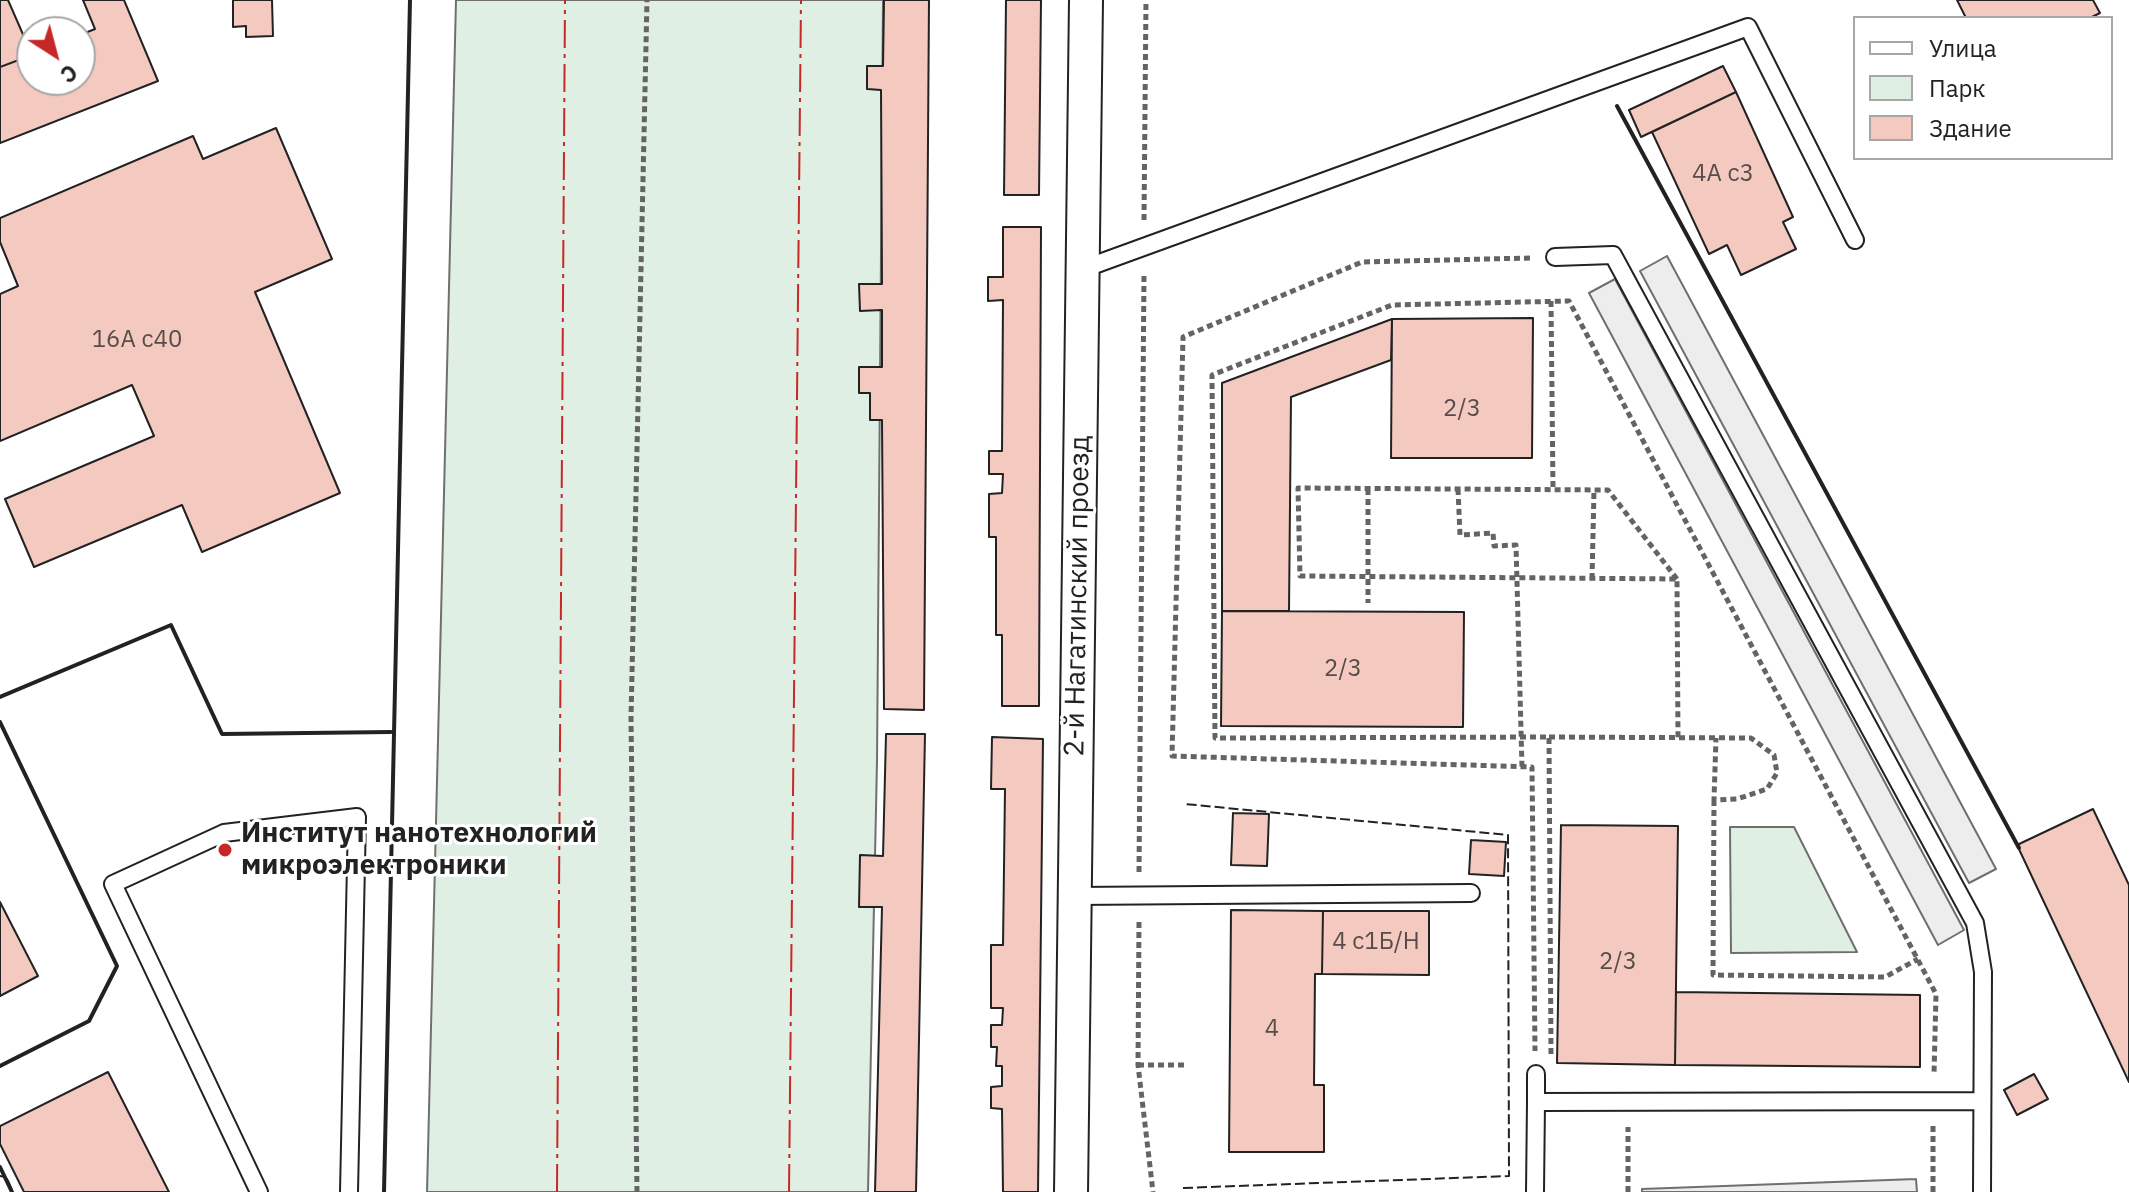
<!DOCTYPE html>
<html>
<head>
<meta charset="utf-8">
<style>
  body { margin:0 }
  #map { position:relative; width:2129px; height:1192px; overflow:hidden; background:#fff; font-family:"IBM Plex Sans",sans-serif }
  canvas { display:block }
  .legend { position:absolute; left:1853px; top:16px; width:260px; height:144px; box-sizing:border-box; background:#fff; border:2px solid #a7a7a7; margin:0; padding:10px 14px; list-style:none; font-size:24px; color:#222 }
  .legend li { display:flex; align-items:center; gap:16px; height:40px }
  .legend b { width:40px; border:2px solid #a7a7a7 }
  .north { position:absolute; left:16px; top:16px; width:80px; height:80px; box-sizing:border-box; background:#fff; border:2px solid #a7a7a7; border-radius:50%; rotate:144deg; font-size:22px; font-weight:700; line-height:32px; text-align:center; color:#222 }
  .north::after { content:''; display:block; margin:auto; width:28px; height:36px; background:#c62828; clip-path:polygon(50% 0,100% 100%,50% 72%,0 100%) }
</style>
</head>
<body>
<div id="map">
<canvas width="2129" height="1192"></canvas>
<ul class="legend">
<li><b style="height:10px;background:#fff"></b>Улица</li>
<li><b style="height:22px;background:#e0efe3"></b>Парк</li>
<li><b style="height:22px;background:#f3c9c0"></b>Здание</li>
</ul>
<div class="north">С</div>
</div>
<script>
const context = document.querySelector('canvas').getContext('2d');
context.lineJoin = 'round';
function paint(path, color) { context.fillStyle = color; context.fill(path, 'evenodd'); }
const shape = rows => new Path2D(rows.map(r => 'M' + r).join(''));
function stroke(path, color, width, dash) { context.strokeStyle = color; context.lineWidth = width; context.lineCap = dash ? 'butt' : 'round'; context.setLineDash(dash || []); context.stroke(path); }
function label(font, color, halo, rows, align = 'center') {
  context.font = font + ' "IBM Plex Sans",sans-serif'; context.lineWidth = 6; context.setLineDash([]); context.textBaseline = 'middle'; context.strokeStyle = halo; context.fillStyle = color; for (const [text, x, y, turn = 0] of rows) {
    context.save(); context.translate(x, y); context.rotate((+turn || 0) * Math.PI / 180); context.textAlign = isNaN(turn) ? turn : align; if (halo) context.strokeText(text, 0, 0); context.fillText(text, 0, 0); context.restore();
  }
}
const green = shape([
  [456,0,883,0,877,761,868,1192,427,1192,456,0],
  [1730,827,1794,827,1857,952,1731,953,1730,827]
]);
const parking = shape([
  [1667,256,1996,869,1969,883,1640,271,1667,256],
  [1615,279,1964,930,1938,945,1589,293,1615,279],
  [1916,1179,1917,1192,1642,1192,1642,1189,1916,1179]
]);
const building = shape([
  [0,0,8,0,32,55,0,67,0,0],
  [83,0,124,0,158,81,0,143,0,67,32,55,32,80,80,80,80,35,95,29,83,0],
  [233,0,272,0,273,36,246,37,246,26,233,27,233,0],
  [884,0,929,0,924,710,884,709,882,420,870,420,870,393,859,393,859,367,882,367,882,310,860,311,859,284,882,284,881,90,867,89,867,66,883,66,884,0],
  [1006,0,1041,0,1039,195,1004,195,1006,0],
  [1957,0,2093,0,2100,13,2090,18,1966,18,1957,0],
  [1723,66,1736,92,1641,137,1629,110,1723,66],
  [1736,92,1793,217,1783,222,1796,249,1741,275,1727,245,1709,254,1652,132,1736,92],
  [276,128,332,259,255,292,340,493,202,552,182,505,34,567,5,499,154,436,132,385,0,441,0,294,18,286,0,242,0,218,193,136,203,159,276,128],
  [1003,227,1041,227,1039,706,1002,706,1002,635,996,635,996,537,989,537,989,494,1002,493,1003,474,989,474,989,451,1002,451,1003,300,988,301,988,277,1003,277,1003,227],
  [1533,318,1532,458,1391,458,1392,319,1533,318],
  [1392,319,1391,360,1291,397,1289,611,1222,611,1222,383,1392,319],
  [1222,611,1464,612,1463,727,1221,726,1222,611],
  [886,734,925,734,916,1192,875,1192,882,907,859,907,860,855,883,856,886,734],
  [992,737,1043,739,1038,1192,1003,1192,1002,1109,991,1108,991,1087,1002,1086,1002,1066,996,1066,997,1047,991,1047,991,1025,1002,1025,1003,1008,991,1008,991,945,1003,945,1005,789,991,789,992,737],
  [2093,809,2129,885,2129,1082,2017,845,2093,809],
  [1233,813,1269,814,1267,866,1231,865,1233,813],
  [1561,825,1678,826,1675,1065,1557,1063,1561,825],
  [1471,840,1506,842,1504,876,1469,874,1471,840],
  [0,902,38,976,0,996,0,902],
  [1231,910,1323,911,1322,974,1315,974,1314,1085,1324,1085,1324,1152,1229,1152,1231,910],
  [1323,911,1429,911,1429,975,1322,974,1323,911],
  [1676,992,1920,995,1920,1067,1675,1065,1676,992],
  [108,1072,169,1192,24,1192,0,1144,0,1126,108,1072],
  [2034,1074,2048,1099,2017,1115,2004,1090,2034,1074]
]);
const path = shape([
  [1144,220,1146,0],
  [1530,258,1362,262,1183,337,1172,756,1532,767,1535,1051],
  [1551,301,1553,489],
  [1368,489,1368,603],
  [1458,489,1460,535,1493,533,1494,546,1516,545,1522,767],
  [1592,579,1594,490],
  [1677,579,1608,490,1298,488,1300,576,1677,579,1678,738],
  [1549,737,1751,738,1774,755,1777,773,1767,789,1737,799,1714,800,1716,738],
  [1714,800,1713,975,1885,977,1918,959],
  [1139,872,1144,274],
  [1139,922,1138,1065,1153,1192],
  [1551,1054,1549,737,1215,738,1212,375,1392,305,1569,301,1936,994,1934,1075],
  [1138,1065,1185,1065],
  [637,1192,631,718,647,0],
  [1628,1192,1628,1127],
  [1933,1192,1933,1125]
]);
const lane = shape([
  [1555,257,1613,255,1975,923,1983,972,1982,1192],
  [1083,269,1748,27,1855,240],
  [1074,896,1471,893],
  [1536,1074,1536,1102],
  [0,1185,3,1192],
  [259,1192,113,884,224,833,357,817,349,1192],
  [1535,1192,1536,1102,1982,1101]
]);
const street = shape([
  [1071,1192,1086,0]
]);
const fence = shape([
  [1183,1188,1509,1176,1508,835,1185,804]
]);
const wall = shape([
  [1617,106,2019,848],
  [0,697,171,625,222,734,391,732],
  [0,722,117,966,89,1021,0,1066],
  [0,1167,12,1192],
  [384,1192,410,0]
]);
const power = shape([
  [557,1192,565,0],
  [789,1192,801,0]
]);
const markers = [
  [225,850,8,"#c62828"]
];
const numberNames = [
  ["4А с3",1723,174],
  ["16А с40",137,340],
  ["2/3",1462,409],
  ["2/3",1343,669],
  ["4 c1Б/Н",1376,942],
  ["2/3",1618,962],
  ["4",1272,1029]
];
const streetNames = [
  ["2-й Нагатинский проезд",1078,596,-89]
];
const poiNames = [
  ["Институт нанотехнологий",241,834],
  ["микроэлектроники",241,866]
];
paint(green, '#e0efe3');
stroke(green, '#6f6f6f', 2);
paint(parking, '#ededed');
stroke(parking, '#6f6f6f', 2);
paint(building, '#f3c9c0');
stroke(building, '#222', 2);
stroke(lane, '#222', 20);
stroke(street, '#222', 36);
stroke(path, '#646464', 5, [6, 4]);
stroke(lane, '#fff', 16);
stroke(street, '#fff', 32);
stroke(fence, '#222', 2, [10, 4]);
stroke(wall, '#222', 4);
stroke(power, '#c62828', 2, [28, 6, 4, 6]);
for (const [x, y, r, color] of markers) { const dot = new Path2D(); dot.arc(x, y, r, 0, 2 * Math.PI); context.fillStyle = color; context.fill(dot); stroke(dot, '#fff', 3); }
label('24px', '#564c4a', null, numberNames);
label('28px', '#222', '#fff', streetNames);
label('bold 28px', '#222', '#fff', poiNames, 'left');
</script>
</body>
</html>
